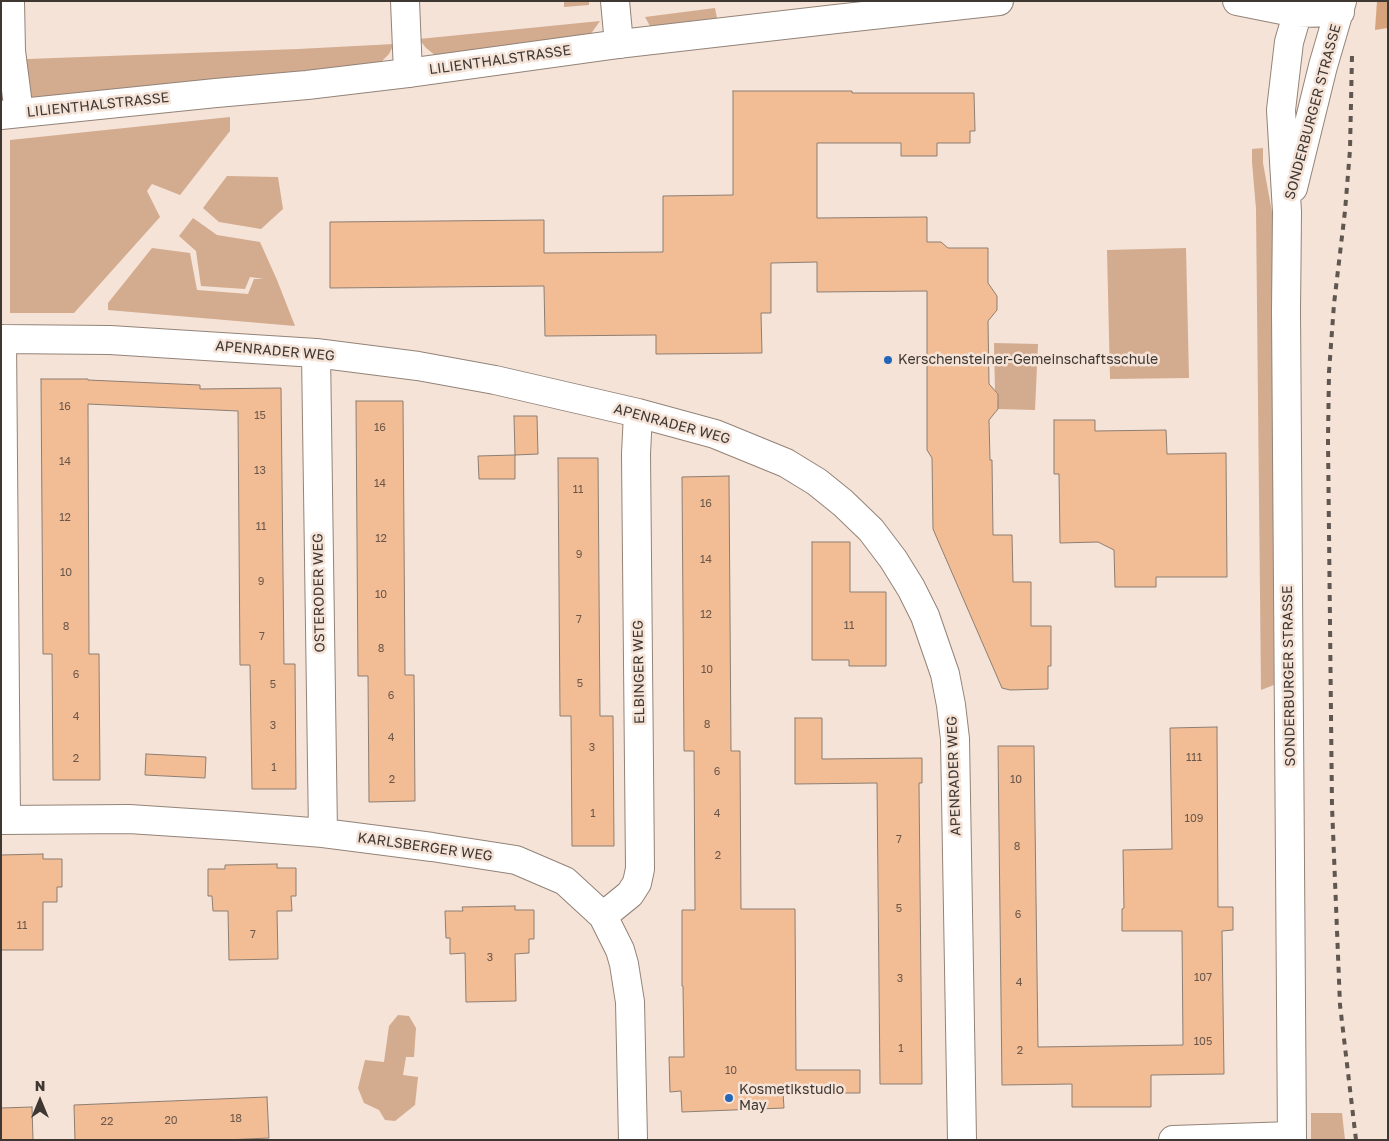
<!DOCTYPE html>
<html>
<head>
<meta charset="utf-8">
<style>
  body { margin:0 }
  #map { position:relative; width:1389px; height:1141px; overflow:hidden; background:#f5e3d7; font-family:"Golos Text",sans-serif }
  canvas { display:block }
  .frame { position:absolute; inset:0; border:2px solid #3e3732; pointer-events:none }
  .north { position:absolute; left:15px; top:1076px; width:50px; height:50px; -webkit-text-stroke:4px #f5e3d7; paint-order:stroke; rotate:0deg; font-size:14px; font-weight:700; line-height:20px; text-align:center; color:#3e3732 }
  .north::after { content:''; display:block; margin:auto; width:18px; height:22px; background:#3e3732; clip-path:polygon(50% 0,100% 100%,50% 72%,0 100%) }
</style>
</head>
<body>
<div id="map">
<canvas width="1389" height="1141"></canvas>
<div class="frame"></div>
<div class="north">N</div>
</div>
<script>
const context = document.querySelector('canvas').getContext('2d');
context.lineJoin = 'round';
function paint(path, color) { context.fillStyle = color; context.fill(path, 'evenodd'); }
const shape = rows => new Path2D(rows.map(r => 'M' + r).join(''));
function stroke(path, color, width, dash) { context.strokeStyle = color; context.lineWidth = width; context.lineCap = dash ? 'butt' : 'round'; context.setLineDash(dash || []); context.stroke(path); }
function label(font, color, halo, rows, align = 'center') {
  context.font = font + ' "Golos Text",sans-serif'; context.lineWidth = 5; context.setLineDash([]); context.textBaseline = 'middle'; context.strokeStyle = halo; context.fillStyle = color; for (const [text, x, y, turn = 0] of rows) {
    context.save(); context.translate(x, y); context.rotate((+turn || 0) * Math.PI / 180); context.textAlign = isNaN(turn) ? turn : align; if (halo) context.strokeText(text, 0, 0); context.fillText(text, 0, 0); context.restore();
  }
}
const green = shape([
  [564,1,589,1,589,5,564,7],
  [715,8,717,18,650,26,645,17],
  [600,21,590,35,436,56,426,48,419,39],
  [394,44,389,54,380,63,1,102,1,60,298,49],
  [230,117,230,131,180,195,152,184,147,191,160,217,74,313,10,313,10,140],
  [1263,148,1263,163,1272,212,1274,685,1261,690,1256,209,1252,162,1252,149],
  [227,176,278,177,283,209,261,229,219,222,203,208],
  [193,218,217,235,260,242,277,280,295,326,108,310,108,303,152,248,190,253,197,290,248,294,254,279,264,279,250,277,245,289,201,286,196,251,179,236],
  [1186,248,1189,378,1110,379,1107,250],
  [994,343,1038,344,1035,410,998,409,998,393,995,391],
  [398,1015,409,1016,416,1028,414,1057,406,1057,403,1075,418,1077,415,1105,395,1121,385,1120,379,1110,364,1103,358,1088,365,1060,384,1062,389,1026],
  [1311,1113,1342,1113,1345,1140,1311,1140]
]);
const forest = shape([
  [1377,1,1388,1,1388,28,1375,30]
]);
const building = shape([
  [733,91,852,91,852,93,974,93,975,131,970,131,970,143,937,143,937,156,901,156,901,143,817,143,817,218,927,217,927,242,941,242,948,248,988,248,988,283,997,296,997,310,988,321,989,384,998,394,998,409,989,420,990,460,992,460,993,535,1012,535,1013,582,1031,582,1031,626,1051,626,1051,666,1048,666,1048,689,1010,690,1002,688,933,529,932,458,927,450,927,291,817,292,817,262,771,263,771,313,761,313,762,353,656,354,656,335,545,336,544,286,330,288,330,222,544,220,544,253,663,252,663,196,733,195,733,91],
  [41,379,88,379,88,380,200,385,200,389,281,388,284,664,295,664,296,789,252,789,250,665,240,665,238,411,88,404,89,654,99,654,100,780,53,780,52,654,43,654,41,379],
  [356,401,403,401,405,675,414,675,415,801,369,802,368,676,358,676,356,401],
  [514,416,537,416,538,454,515,455,514,416],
  [1054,420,1095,420,1095,431,1166,430,1167,454,1226,453,1227,577,1156,577,1156,587,1115,587,1114,550,1098,542,1060,543,1059,474,1054,474,1054,420],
  [515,455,515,479,479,479,478,456,515,455],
  [558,458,598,458,600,716,613,716,614,846,572,846,571,716,560,716,558,458],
  [729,476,731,751,740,751,741,909,795,909,796,1070,860,1070,860,1093,783,1093,784,1108,682,1112,681,1091,670,1092,669,1057,684,1057,683,986,682,986,682,910,695,910,694,751,684,751,682,477,729,476],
  [812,542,850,542,850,592,886,592,886,666,849,666,849,660,812,660,812,542],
  [795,718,822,718,822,759,922,758,922,783,919,783,922,1084,880,1084,877,783,795,784,795,718],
  [1217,727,1218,907,1233,907,1233,930,1222,931,1224,1074,1151,1075,1151,1107,1072,1107,1072,1084,1002,1085,998,746,1034,746,1038,1047,1183,1045,1182,931,1122,931,1122,909,1124,908,1123,850,1172,849,1170,728,1217,727],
  [146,754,206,757,205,778,145,775,146,754],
  [43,854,43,859,62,859,62,887,57,887,57,902,43,902,43,950,1,950,1,855,43,854],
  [277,864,277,868,296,868,296,896,291,896,292,911,277,911,278,959,229,960,228,911,213,911,212,896,208,896,208,869,225,869,225,865,277,864],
  [515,906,515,910,534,910,534,939,529,939,529,953,515,954,516,1001,466,1002,465,953,450,954,450,938,446,938,445,911,463,911,462,907,515,906],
  [267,1097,269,1138,226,1140,75,1140,74,1105,267,1097],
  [32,1107,33,1140,1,1140,1,1108,32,1107]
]);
const street = shape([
  [10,1,11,51,19,113],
  [405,1,408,73],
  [615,1,619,44],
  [1,339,110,340,316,353,418,366,495,380,638,413,715,434,786,463,817,482,843,503,871,530,893,559,911,588,925,616,945,674,951,705,955,739,962,1140],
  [2,339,6,819],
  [316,353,323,833],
  [1,820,129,819,236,826,323,833,432,847,516,860,565,881,603,916,620,950,624,964,630,1002,633,1140],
  [603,916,630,894,637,883,640,869,636,454,638,413],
  [1173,1140,1292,1136]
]);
const secondary = shape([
  [1237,1,1297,13,1340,12],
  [1,115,216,93,307,85,408,73,619,44,836,19,999,1],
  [1293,188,1323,66,1342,1],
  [1292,1140,1286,311,1287,212,1281,110,1289,42,1301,1]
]);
const rail = shape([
  [1352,56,1350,150,1345,211,1334,304,1329,372,1328,440,1332,806,1340,1005,1356,1140]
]);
const markers = [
  [888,360,5,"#2467b8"],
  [729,1098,5,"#2467b8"]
];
const numberNames = [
  ["16",65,407],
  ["15",260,416],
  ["16",380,428],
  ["14",65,462],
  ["13",260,471],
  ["14",380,484],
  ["11",578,490],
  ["16",706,504],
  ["12",65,518],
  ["11",261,527],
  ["12",381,539],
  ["9",579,555],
  ["14",706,560],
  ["10",66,573],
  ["9",261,582],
  ["10",381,595],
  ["12",706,615],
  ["7",579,620],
  ["11",849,626],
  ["8",66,627],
  ["7",262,637],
  ["8",381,649],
  ["10",707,670],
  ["6",76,675],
  ["5",580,684],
  ["5",273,685],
  ["6",391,696],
  ["4",76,717],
  ["8",707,725],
  ["3",273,726],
  ["4",391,738],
  ["3",592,748],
  ["111",1194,758],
  ["2",76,759],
  ["1",274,768],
  ["6",717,772],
  ["2",392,780],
  ["10",1016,780],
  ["1",593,814],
  ["4",717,814],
  ["109",1194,819],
  ["7",899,840],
  ["8",1017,847],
  ["2",718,856],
  ["5",899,909],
  ["6",1018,915],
  ["11",22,926],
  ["7",253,935],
  ["3",490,958],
  ["107",1203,978],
  ["3",900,979],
  ["4",1019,983],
  ["105",1203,1042],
  ["1",901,1049],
  ["2",1020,1051],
  ["10",731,1071],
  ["18",236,1119],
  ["20",171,1121],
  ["22",107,1122]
];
const streetNames = [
  ["LILIENTHALSTRASSE",500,60,-8],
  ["LILIENTHALSTRASSE",98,105,-6],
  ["SONDERBURGER STRASSE",1313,112,-75],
  ["APENRADER WEG",275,351,5],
  ["APENRADER WEG",672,424,15],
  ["OSTERODER WEG",319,593,-91],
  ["ELBINGER WEG",639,672,-91],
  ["SONDERBURGER STRASSE",1289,676,-91],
  ["APENRADER WEG",954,776,-92],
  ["KARLSBERGER WEG",425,847,8]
];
const poiNames = [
  ["Kerschensteiner-Gemeinschaftsschule",898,360],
  ["Kosmetikstudio",739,1090],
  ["May",739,1106]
];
paint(green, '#d3ab8f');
paint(forest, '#d7a37c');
paint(building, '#f2bc95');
stroke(building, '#8d7e72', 1);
stroke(street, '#938378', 30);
stroke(secondary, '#938378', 30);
stroke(street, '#fff', 28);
stroke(secondary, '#fff', 28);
stroke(rail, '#605751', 4, [6, 6]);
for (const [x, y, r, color] of markers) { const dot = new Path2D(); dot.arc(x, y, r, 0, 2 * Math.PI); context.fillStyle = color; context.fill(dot); stroke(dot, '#f5e3d7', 2); }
label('11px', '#6b584b', null, numberNames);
label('14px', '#3e3732', '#f5e3d7', streetNames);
label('14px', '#3e3732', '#f5e3d7', poiNames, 'left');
</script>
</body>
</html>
